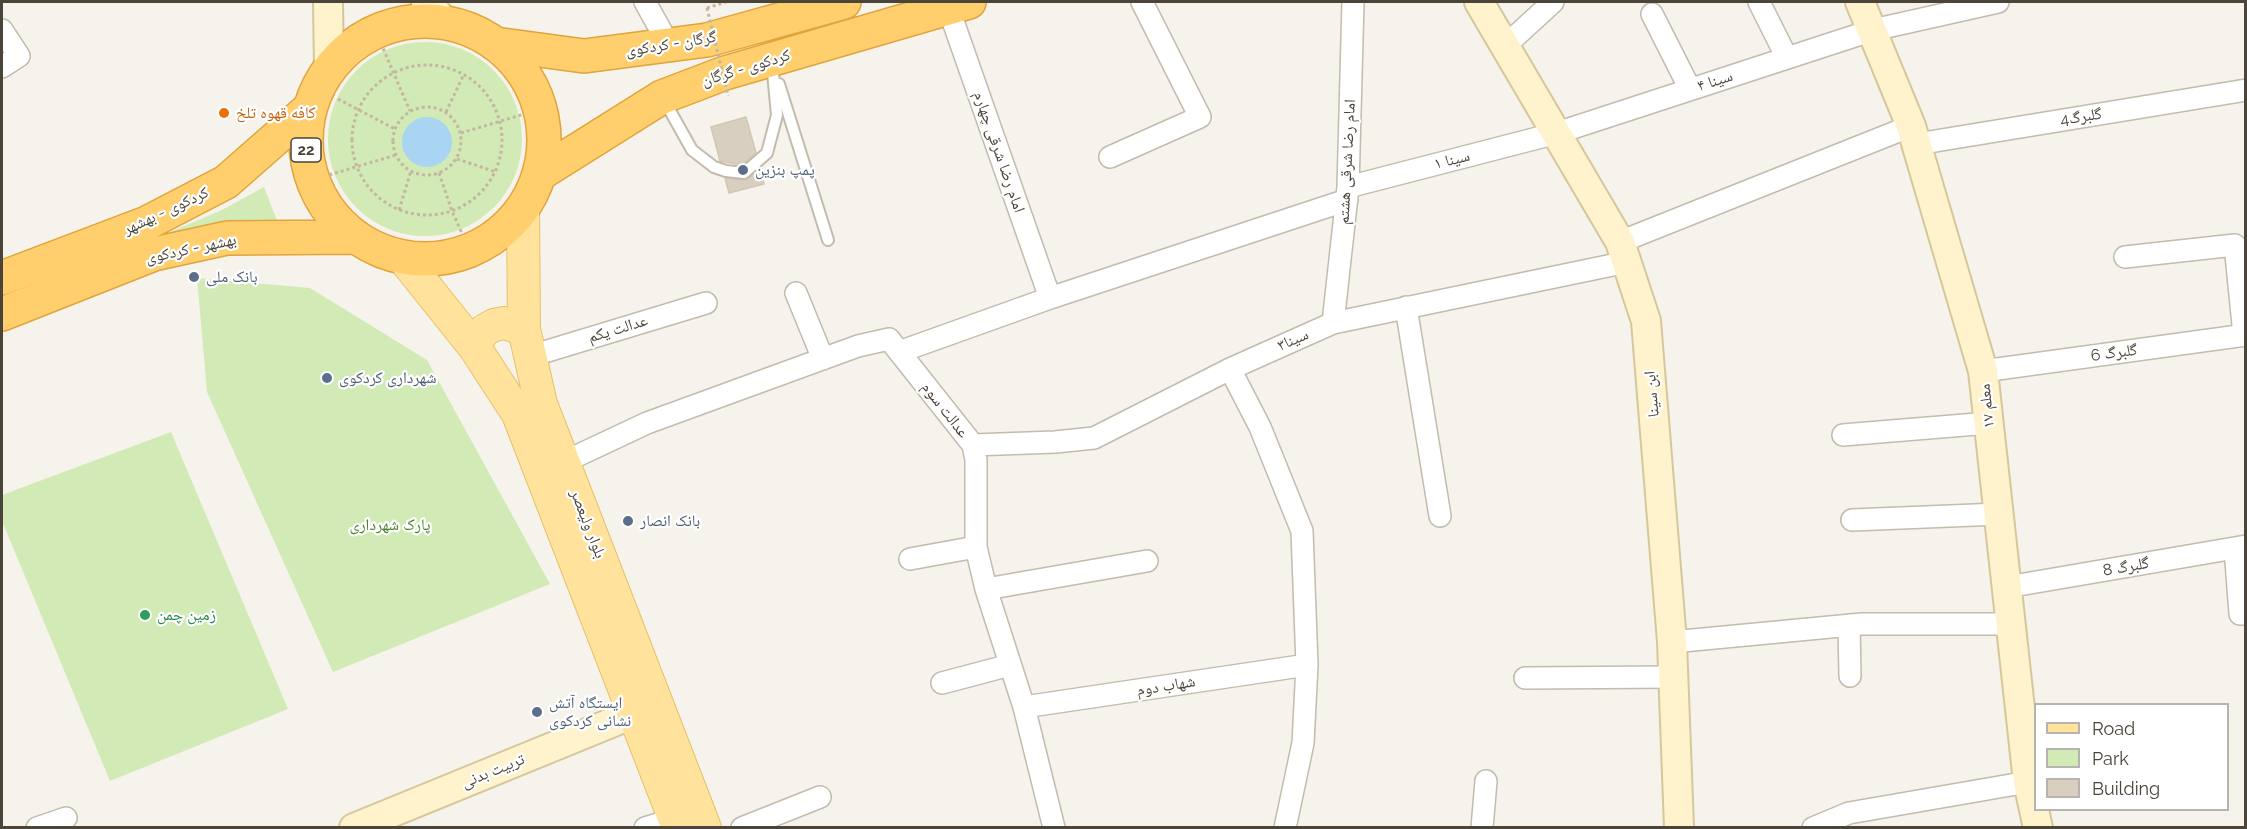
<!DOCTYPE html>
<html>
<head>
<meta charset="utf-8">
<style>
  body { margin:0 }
  #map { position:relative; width:2247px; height:829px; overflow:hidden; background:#f6f3ec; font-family:Raleway,sans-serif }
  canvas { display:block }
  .frame { position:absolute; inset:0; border:3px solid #4b4439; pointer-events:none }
  .legend { position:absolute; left:2034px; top:703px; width:195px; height:108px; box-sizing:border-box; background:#fff; border:2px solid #b7b4b0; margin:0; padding:8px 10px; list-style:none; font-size:18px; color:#4b4439 }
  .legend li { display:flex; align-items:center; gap:12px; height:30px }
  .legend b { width:30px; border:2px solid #b7b4b0 }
</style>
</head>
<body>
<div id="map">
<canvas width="2247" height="829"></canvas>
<div class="frame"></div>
<ul class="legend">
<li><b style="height:8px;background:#ffe39c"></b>Road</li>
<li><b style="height:16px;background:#d2eab5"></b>Park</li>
<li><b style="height:16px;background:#d8cfc1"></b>Building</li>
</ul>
</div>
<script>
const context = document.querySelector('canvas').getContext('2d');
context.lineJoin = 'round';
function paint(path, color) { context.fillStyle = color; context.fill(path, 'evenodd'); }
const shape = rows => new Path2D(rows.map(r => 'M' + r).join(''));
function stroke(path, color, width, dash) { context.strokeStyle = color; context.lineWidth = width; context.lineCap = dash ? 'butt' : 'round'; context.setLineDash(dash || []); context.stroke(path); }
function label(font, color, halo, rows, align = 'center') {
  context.font = font + ' Raleway,"Noto Naskh Arabic",sans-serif'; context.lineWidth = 4.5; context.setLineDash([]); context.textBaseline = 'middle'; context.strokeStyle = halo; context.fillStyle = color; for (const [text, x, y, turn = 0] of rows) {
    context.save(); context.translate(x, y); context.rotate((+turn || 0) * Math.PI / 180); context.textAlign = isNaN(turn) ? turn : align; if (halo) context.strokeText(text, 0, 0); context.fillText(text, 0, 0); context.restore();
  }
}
const green = shape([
  '328 139a97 97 0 1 1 194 0a97 97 0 1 1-194 0Z',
  [264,187,279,226,156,238,222,210],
  [197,278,310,288,427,360,550,584,333,672,207,392],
  [171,432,288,709,110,781,2,521,2,495]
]);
const water = shape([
  '402 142a25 25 0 1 1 50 0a25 25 0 1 1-50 0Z'
]);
const building = shape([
  [746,117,756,153,742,165,720,161,711,127,746,117],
  [760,169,764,184,729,193,725,178,746,180,760,169]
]);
const path = shape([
  [707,8,726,2],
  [376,32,410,111],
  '352 140a75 75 0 1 1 150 0a75 75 0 1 1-150 0Z',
  [338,99,395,129],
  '393 141a34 34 0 1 1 68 0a34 34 0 1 1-68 0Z',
  [446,112,464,74],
  [461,133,541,109],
  [457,159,496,172],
  [439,173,452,211,470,251],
  [312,180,396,155],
  [399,210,411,171]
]);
const lane = shape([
  [779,84,828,240],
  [664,100,692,150,714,167,726,171,744,173,767,153,777,115,772,62]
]);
const street = shape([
  [645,2,669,45],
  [1759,2,1787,58],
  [948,7,1050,298],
  [1652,14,1690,89],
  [2,30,19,56,2,67],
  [1505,46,1553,2],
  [1917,144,2246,90],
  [1110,157,1200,117,1142,2],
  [1348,187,1557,133,1873,30,1998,2],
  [1620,242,1911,126],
  [2125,257,2235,245,2244,335],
  [796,293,823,359],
  [1406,307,1440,516],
  [1333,323,1348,187,1353,2],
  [899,352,1050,298,1347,200],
  [531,356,706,303],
  [1230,369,1260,427,1302,531,1307,665,1303,743,1285,828],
  [1983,371,2246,335],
  [1843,435,1989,423],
  [973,445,1055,442,1094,438,1230,369,1333,323,1627,262],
  [564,462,647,423,858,346,889,339,973,445,976,460,976,547,986,589,1024,707,1054,828],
  [1852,520,1999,514],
  [2235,548,2240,614,2246,614],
  [910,559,976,547],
  [2007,587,2246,546],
  [986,589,1147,561],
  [1849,625,1850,676],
  [1672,642,1862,624,2011,624],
  [1525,678,1674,677],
  [942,683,1010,665],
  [1024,707,1307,665],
  [37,828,66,818],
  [645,828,674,819],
  [742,828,820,797],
  [1482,828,1486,781],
  [1813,828,1849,813,2028,782]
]);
const secondary = shape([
  [328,2,329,69],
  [426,2,446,23],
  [1479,2,1620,242,1646,321,1672,642,1679,828],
  [1860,2,1911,126,1983,371,2028,782,2038,828],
  [354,828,633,714]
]);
const primary = shape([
  [523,210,524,329,541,404,705,828],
  [403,258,475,348,518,414,678,828],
  [475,348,478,338,485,330,494,325,504,323,524,329]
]);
const highway = shape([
  '306 140a119 119 0 1 1 238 0a119 119 0 1 1-238 0Z',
  [495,44,584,56,707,40,844,2],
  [541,173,662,97,725,73,969,2],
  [2,278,147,223,226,182,309,109],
  [2,314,154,254,227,238,355,237]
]);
const pathBridge = shape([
  [707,8,728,96]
]);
const markers = [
  [224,113,6,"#e8710a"],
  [743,170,6,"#5c6f8a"],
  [194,277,6,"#5c6f8a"],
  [327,378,6,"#5c6f8a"],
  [628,521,6,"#5c6f8a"],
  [145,615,6,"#2e9e5b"],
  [537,712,6,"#5c6f8a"]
];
const shields = [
  [306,150,30]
];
const shieldNames = [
  ["22",306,150]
];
const streetNames = [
  ["گرگان - کردکوی",671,44,-9],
  ["کردکوی - گرگان",746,68,-17],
  ["سینا ۴",1715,81,-18],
  ["گلبرگ4",2081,117,-9],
  ["امام رضا شرقی چهارم",999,152,71],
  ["سینا ۱",1452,160,-14],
  ["امام رضا شرقی هشتم",1347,162,-87],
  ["کردکوی - بهشهر",166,211,-25],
  ["بهشهر - کردکوی",191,249,-12],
  ["عدالت یکم",618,329,-17],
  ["سینا۳",1293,340,-24],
  ["گلبرگ 6",2114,353,-8],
  ["ابن سینا",1652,394,-95],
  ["معلم ۱۷",1987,406,-96],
  ["عدالت سوم",945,410,52],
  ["بلوار ولیعصر",588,524,69],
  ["گلبرگ 8",2126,567,-10],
  ["شهاب دوم",1166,686,-9],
  ["تربیت بدنی",493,771,-22]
];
const foodNames = [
  ["کافه قهوه تلخ",236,113]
];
const serviceNames = [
  ["پمپ بنزین",755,170],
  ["بانک ملی",206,277],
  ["شهرداری کردکوی",339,378],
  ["بانک انصار",640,521],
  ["ایستگاه آتش",549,703],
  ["نشانی کردکوی",549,721]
];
const parkNames = [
  ["پارک شهرداری",390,525]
];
const leisureNames = [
  ["زمین چمن",157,615]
];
paint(green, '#d2eab5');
paint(water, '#a9d4f2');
paint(building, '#d8cfc1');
stroke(building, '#d3c7b4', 1.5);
stroke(lane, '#c2bbae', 14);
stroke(street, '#c2bbae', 24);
stroke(secondary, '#d6c79b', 32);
stroke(primary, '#e6c16a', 34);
stroke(highway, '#e0a43c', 36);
stroke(path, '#c4b79f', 3, [3, 3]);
stroke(lane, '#fff', 10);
stroke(street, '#fff', 21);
stroke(secondary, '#fff3cd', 28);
stroke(primary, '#ffe39c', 32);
stroke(highway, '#ffcf6e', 33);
stroke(pathBridge, '#c4b79f', 3, [3, 3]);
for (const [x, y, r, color] of markers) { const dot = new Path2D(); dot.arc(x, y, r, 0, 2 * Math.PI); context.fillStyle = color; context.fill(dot); stroke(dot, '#fff', 2); }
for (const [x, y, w] of shields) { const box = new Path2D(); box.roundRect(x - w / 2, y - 12, w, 24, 4.5); context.fillStyle = '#fff'; context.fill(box); stroke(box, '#4b4439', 1.5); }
label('bold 15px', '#4b4439', null, shieldNames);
label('16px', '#4b4439', '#fff', streetNames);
label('16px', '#c56008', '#fff', foodNames, 'left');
label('16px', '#4e5e75', '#fff', serviceNames, 'left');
label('16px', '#4a7f2a', '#fff', parkNames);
label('16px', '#27864d', '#fff', leisureNames, 'left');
</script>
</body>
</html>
